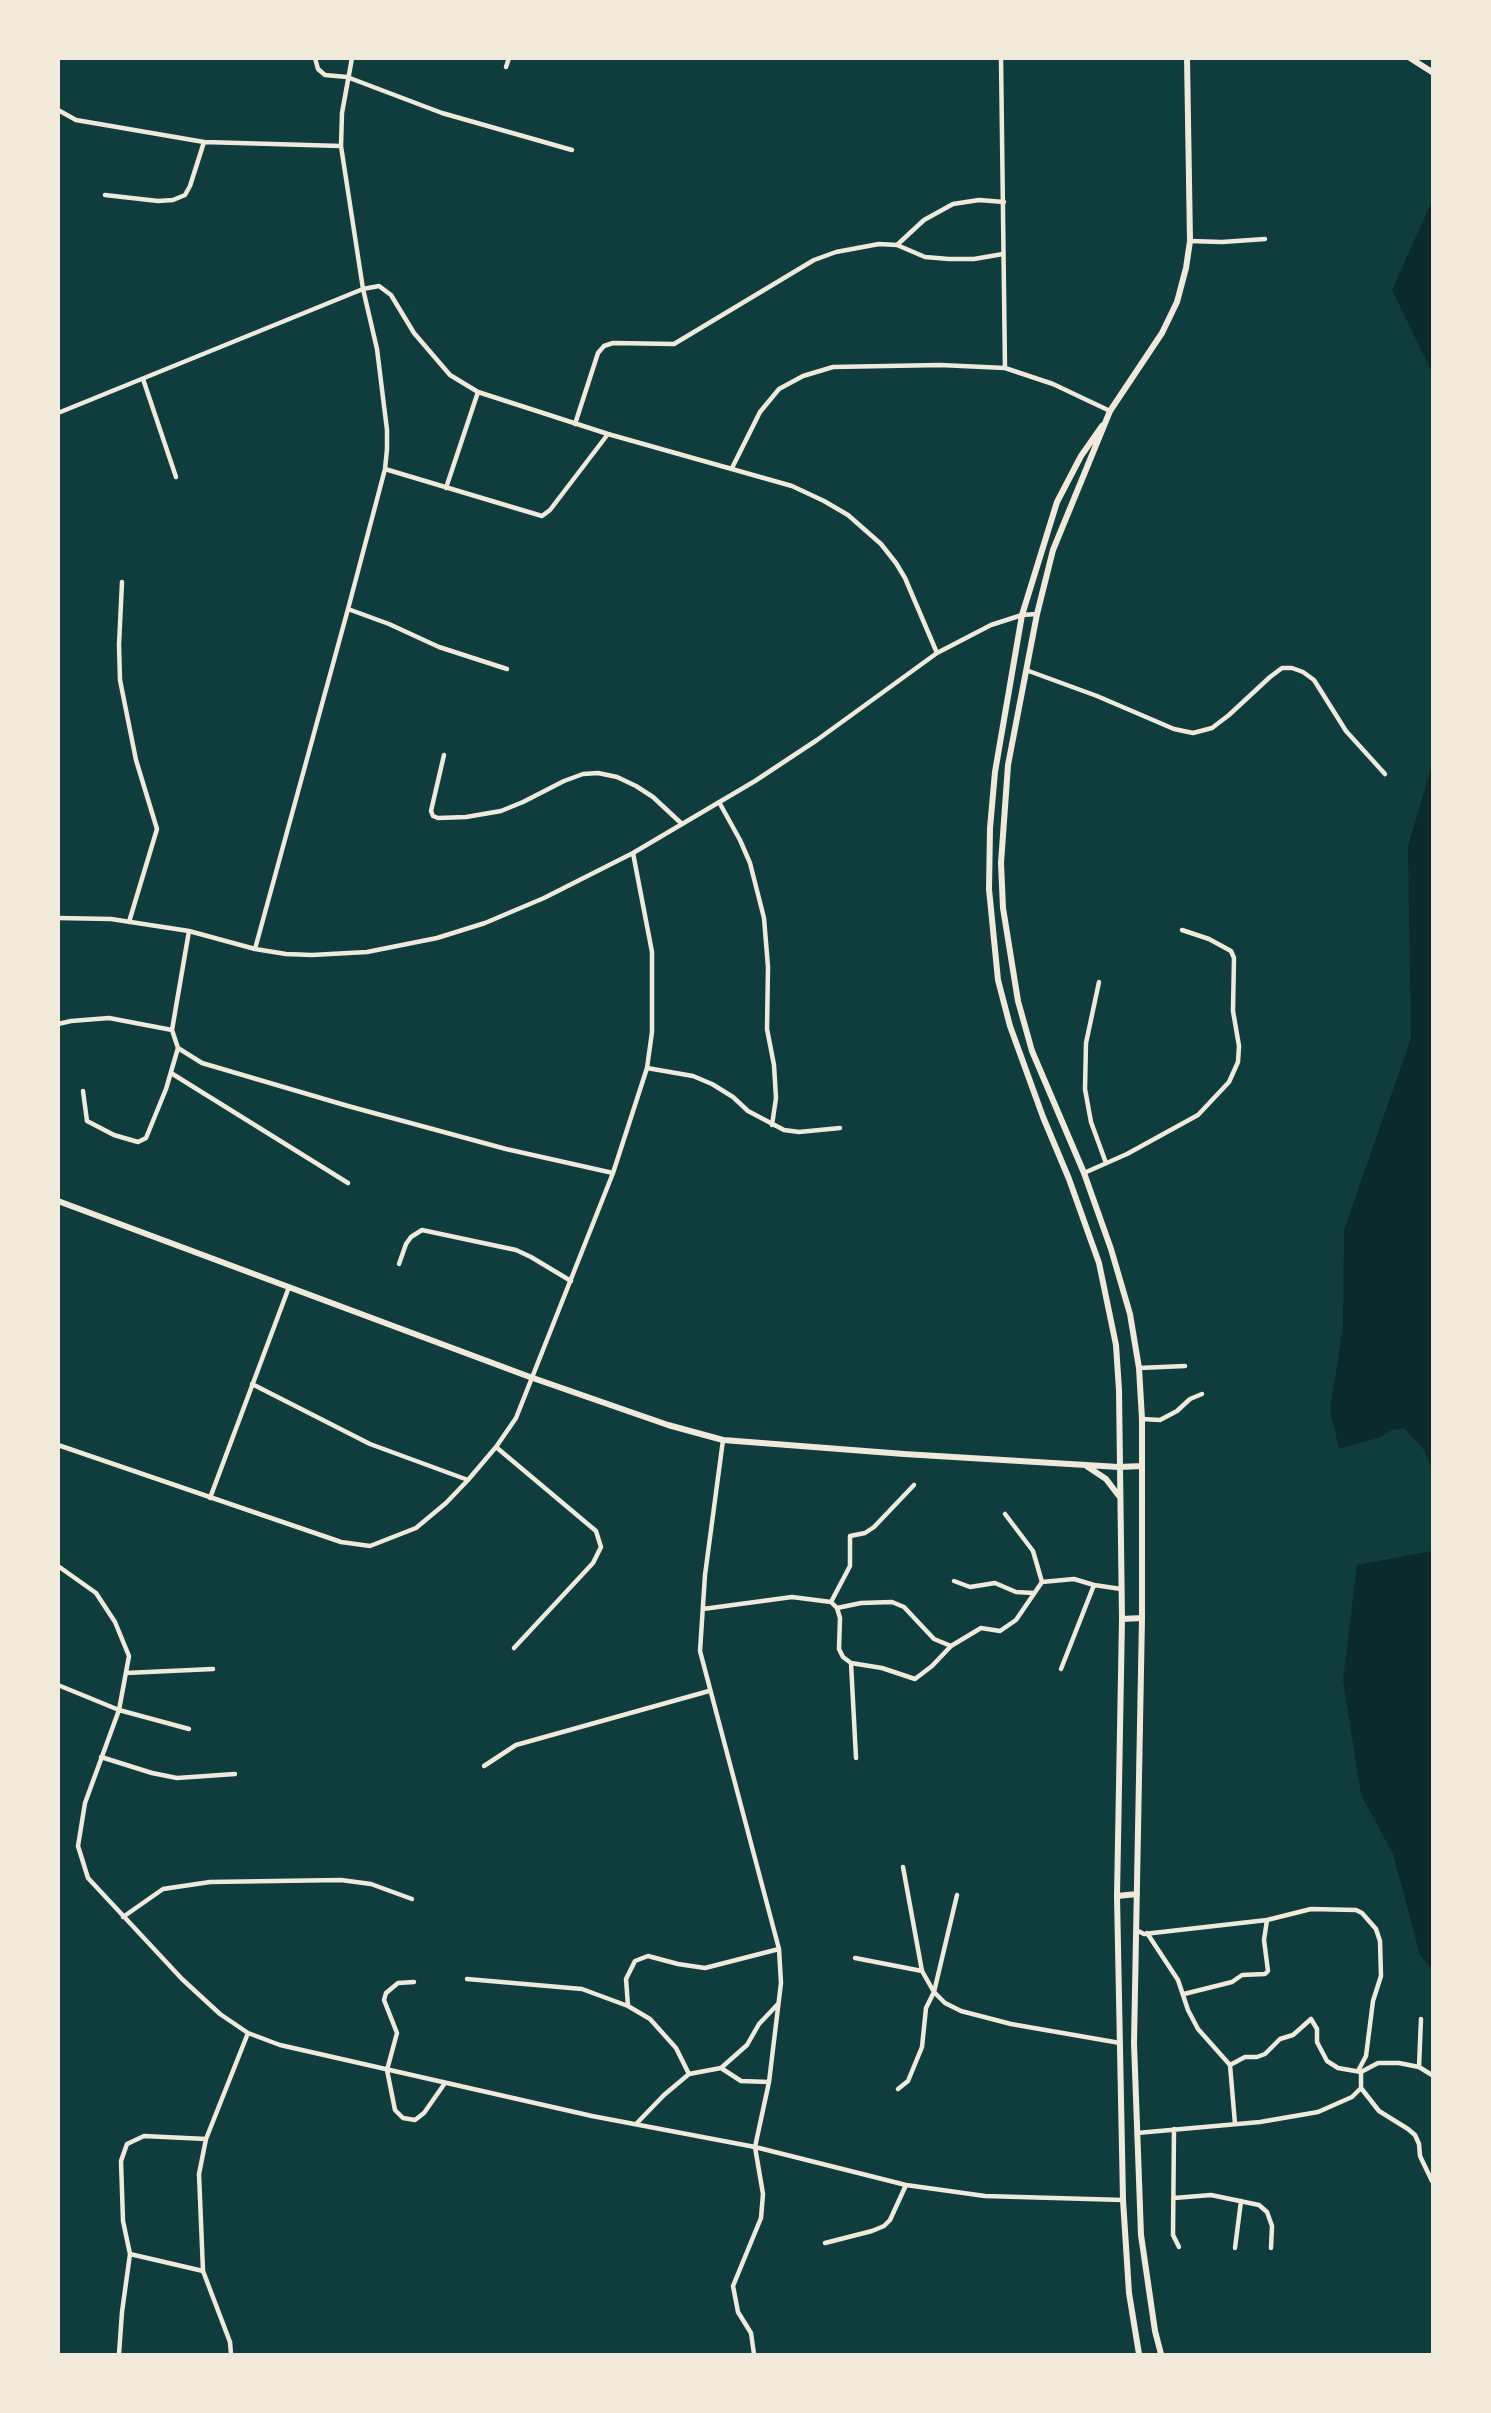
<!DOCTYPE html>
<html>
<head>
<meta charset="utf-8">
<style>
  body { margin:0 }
  #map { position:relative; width:1491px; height:2413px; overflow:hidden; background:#0f3d3e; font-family:Cabin,sans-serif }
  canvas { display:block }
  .frame { position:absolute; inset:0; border:60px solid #f1e9da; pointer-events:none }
</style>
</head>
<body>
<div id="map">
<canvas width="1491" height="2413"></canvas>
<div class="frame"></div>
</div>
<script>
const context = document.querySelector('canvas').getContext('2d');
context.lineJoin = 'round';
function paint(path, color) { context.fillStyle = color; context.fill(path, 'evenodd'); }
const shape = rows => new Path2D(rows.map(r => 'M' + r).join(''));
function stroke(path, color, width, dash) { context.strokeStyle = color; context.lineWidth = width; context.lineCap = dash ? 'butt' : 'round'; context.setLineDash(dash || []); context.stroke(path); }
const water = shape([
  [1432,201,1432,372,1392,290],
  [1432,766,1432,1468,1424,1450,1404,1428,1392,1430,1378,1438,1339,1449,1330,1410,1343,1326,1344,1230,1411,1038,1408,846],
  [1432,1551,1432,1969,1420,1955,1393,1854,1361,1795,1343,1680,1357,1565]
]);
const minor = shape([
  [315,58,318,69,325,75,347,77,442,113,572,150],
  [352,58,342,113,341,146,363,289,377,349,387,430,387,449,385,469,348,609,255,949,286,954,312,955,367,952,437,938,485,923,544,898,633,853,755,781,817,740,937,653,991,625,1022,615,1037,614],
  [1001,58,1005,368],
  [506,67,509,58],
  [58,110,76,120,204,142,341,146],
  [105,195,158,201,173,200,185,195,190,186,204,142],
  [1190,241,1222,242,1265,239],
  [897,245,924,220,953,204,979,200,1004,202],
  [143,379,176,477],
  [58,413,363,289,379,286,391,295,414,333,450,375,478,392,608,434,792,486,824,501,848,515,881,544,896,563,905,578,937,653],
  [575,424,598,353,604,346,613,343,674,344,814,260,836,252,879,244,897,245,925,257,949,259,974,259,1003,254],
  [732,468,760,412,779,389,803,376,833,367,940,365,1005,368,1053,384,1110,411],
  [385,469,542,516,550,510,608,434],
  [446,488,478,392],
  [122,582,119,645,120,680,136,760,157,829,129,922],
  [348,609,389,624,439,647,507,669],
  [1026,670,1097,696,1174,729,1193,733,1212,728,1229,715,1270,677,1282,668,1292,668,1303,672,1314,680,1346,731,1385,774],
  [444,755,431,811,433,816,438,818,466,817,501,811,523,802,564,781,583,774,598,773,617,777,636,786,653,797,682,824],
  [719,802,740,840,750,863,764,918,768,967,767,1029,774,1065,776,1098,772,1125],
  [58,918,111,919,189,931,255,949],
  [189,931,172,1030,178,1048,202,1063,348,1106,506,1149,613,1173,647,1068,652,1032,652,952,633,853],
  [1099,982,1086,1043,1085,1089,1091,1122,1106,1163],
  [58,1024,71,1021,109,1018,172,1030],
  [647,1068,693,1076,712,1084,733,1097,748,1111,784,1130,799,1132,840,1128],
  [171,1073,348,1183],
  [83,1091,87,1121,114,1135,138,1142,146,1138,166,1089,178,1048],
  [1084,1173,1127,1154,1198,1115,1229,1082,1238,1062,1239,1046,1233,1011,1234,958,1231,951,1209,939,1182,930],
  [399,1264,406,1244,411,1237,422,1230,516,1250,531,1257,571,1281],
  [1139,1368,1185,1366],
  [252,1384,370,1444,468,1480],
  [1142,1419,1160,1420,1177,1411,1190,1399,1202,1394],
  [58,1445,341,1542,370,1546,416,1528,446,1503,468,1480,496,1447,516,1418,613,1173],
  [496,1447,596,1531,601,1547,593,1563,514,1648],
  [210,1498,289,1287],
  [1005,1514,1033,1551,1042,1582],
  [58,1566,96,1593,115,1622,129,1656,119,1710,85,1803,78,1846,88,1878,182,1979,220,2014,248,2033,280,2045,592,2116,755,2147,769,2082,781,1983,779,1949,700,1651,705,1575,723,1440],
  [954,1581,970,1587,995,1583,1016,1592,1033,1593],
  [831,1602,850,1566,850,1536,865,1533,874,1527,914,1485],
  [837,1608,861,1603,892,1602,904,1607,934,1639,951,1646],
  [703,1609,792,1597,831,1602,837,1608,840,1618,839,1649,843,1657,851,1663,882,1668,915,1679,932,1666,951,1646,981,1628,1000,1631,1016,1620,1042,1582,1074,1579,1094,1585,1121,1589],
  [851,1663,856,1758],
  [1061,1669,1094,1585],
  [126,1673,213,1669],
  [58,1685,119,1710,189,1729],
  [101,1757,152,1773,177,1778,235,1774],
  [484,1766,516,1745,709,1691],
  [957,1895,934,1992,945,2003,961,2011,1011,2024,1120,2043],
  [123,1917,163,1889,210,1882,341,1880,371,1884,412,1899],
  [1138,1931,1144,1934,1267,1920,1311,1909,1356,1910,1362,1913,1376,1929,1380,1941,1381,1976,1373,2001,1366,2056,1358,2071],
  [1147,1933,1178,1980,1188,2010,1198,2029,1230,2065,1245,2057,1257,2057,1265,2054,1280,2039,1293,2035,1311,2019,1317,2029,1317,2042,1327,2061,1338,2068,1361,2072],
  [855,1958,922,1971],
  [467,1979,582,1989,628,2006,650,2019,676,2048,689,2074],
  [414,1982,398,1983,386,1993,384,2000,397,2033,387,2070,395,2110,403,2118,415,2120,424,2113,445,2083],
  [1184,1994,1232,1982,1242,1975,1265,1974,1268,1971,1264,1940,1267,1920],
  [628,2006,626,1979,635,1961,648,1956,678,1964,705,1968,779,1949],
  [1230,2065,1235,2124],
  [1419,2067,1421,2019],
  [721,2068,747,2045,759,2024,778,2004],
  [1361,2072,1378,2063,1399,2063,1419,2067,1432,2075],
  [1361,2088,1379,2111,1408,2129,1415,2135,1419,2144,1420,2156,1432,2181],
  [898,2089,908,2081,922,2047,926,2008,934,1992,922,1971,903,1867],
  [637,2123,664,2095,689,2074,721,2068,741,2081,769,2082],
  [1174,2129,1173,2235,1179,2247],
  [1137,2133,1260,2122,1318,2112,1352,2097,1361,2088,1361,2072],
  [1174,2198,1211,2195,1259,2205,1267,2212,1272,2226,1271,2248],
  [825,2243,872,2231,884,2226,890,2220,906,2185],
  [1235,2248,1241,2201],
  [203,2271,130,2254,123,2221,121,2161,127,2144,144,2136,206,2139],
  [119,2354,122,2312,130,2254],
  [231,2354,230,2342,203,2271,199,2174,206,2139,248,2033],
  [754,2354,751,2333,738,2312,733,2286,761,2218,763,2194,755,2147,906,2185,985,2196,1123,2200]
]);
const tertiary = shape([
  [1410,58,1432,72],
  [1102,426,1081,456,1057,502,1022,615,995,772,990,828,989,889,998,980,1010,1026,1043,1117,1069,1179,1099,1263,1116,1345,1119,1390,1122,1619,1117,1896,1123,2200,1129,2293,1139,2354],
  [58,1201,530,1377,668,1425,723,1440,904,1454,1119,1467,1142,1466],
  [1085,1465,1106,1479,1119,1496],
  [1122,1619,1142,1618],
  [1117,1896,1137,1894],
  [1161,2354,1155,2331,1141,2235,1134,2043,1142,1618,1142,1419,1139,1368,1130,1314,1111,1249,1084,1173,1032,1051,1018,1001,1003,908,1001,863,1008,765,1037,614,1053,550,1110,411,1162,333,1177,302,1186,268,1190,241,1187,58]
]);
paint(water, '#0a2a2b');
stroke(minor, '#f1e9da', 4.5);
stroke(tertiary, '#f1e9da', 6);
</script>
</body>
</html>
